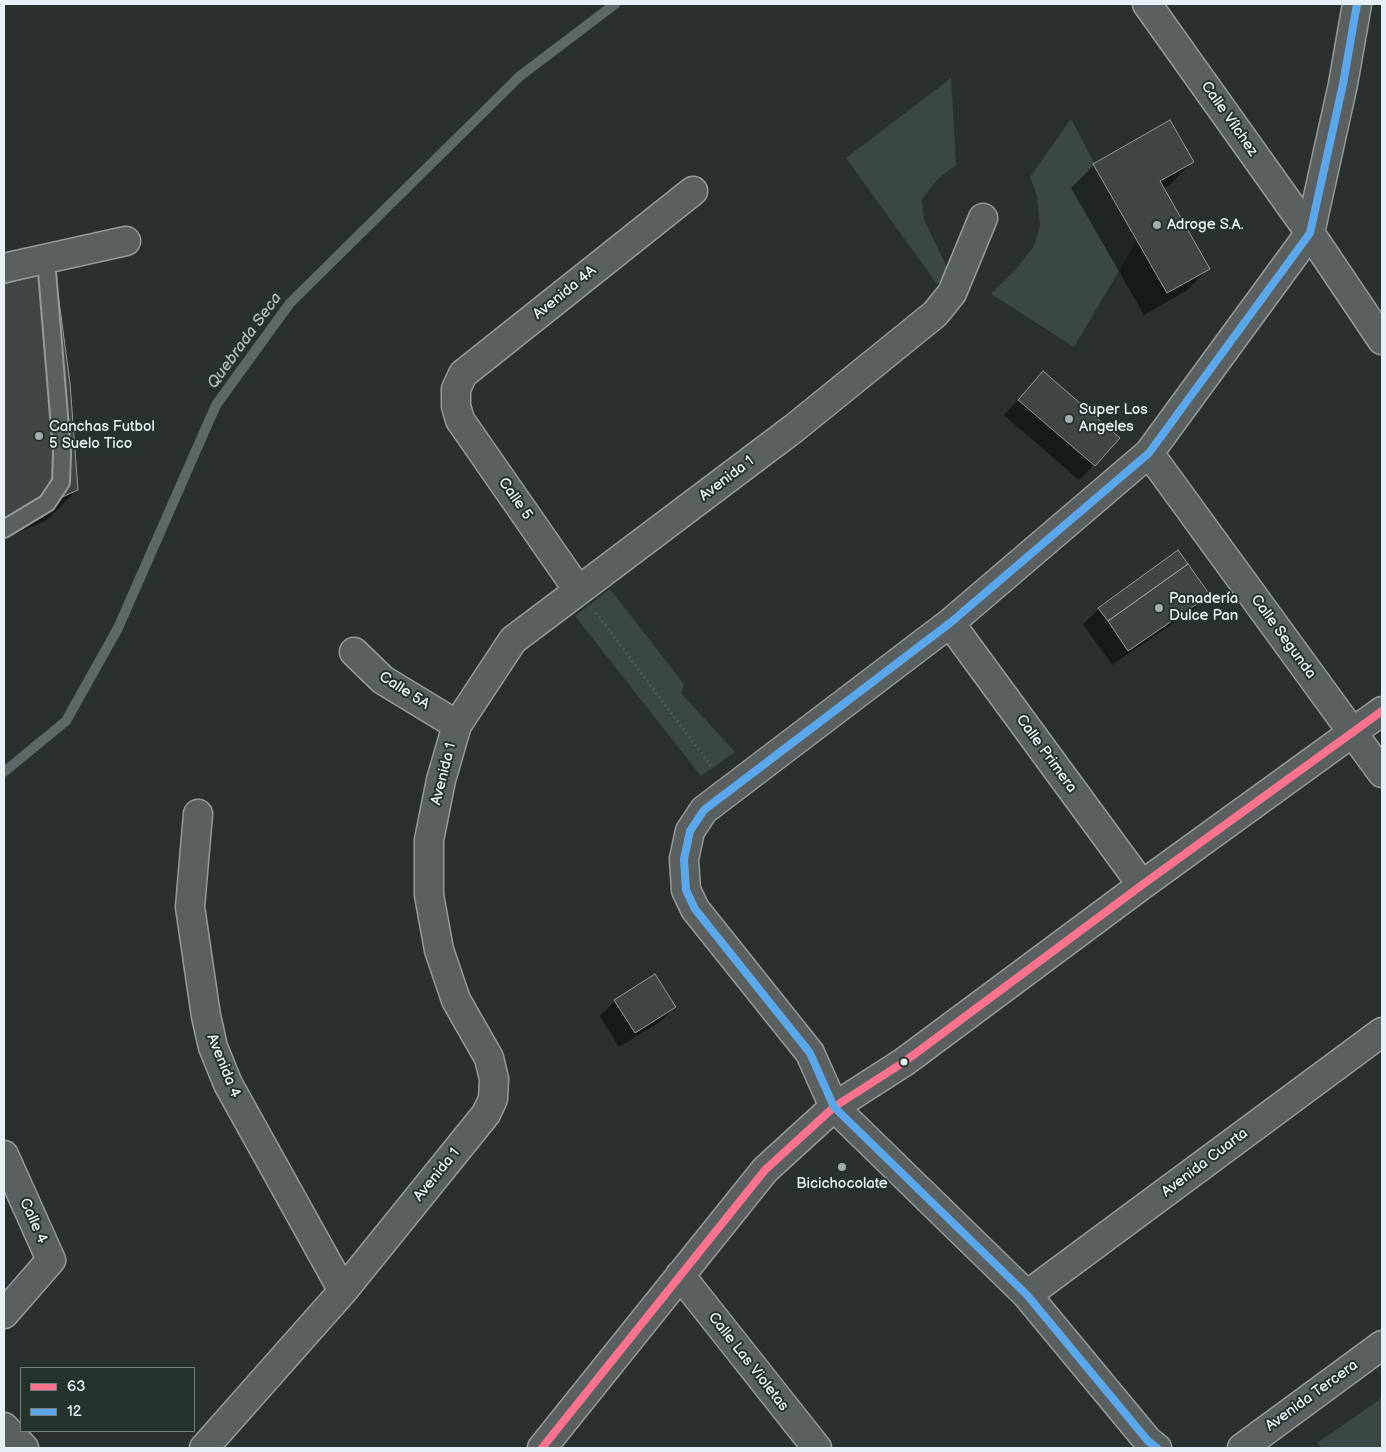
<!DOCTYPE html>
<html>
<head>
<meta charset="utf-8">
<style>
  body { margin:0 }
  #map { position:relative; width:1386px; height:1452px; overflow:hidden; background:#29302d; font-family:"Balsamiq Sans",sans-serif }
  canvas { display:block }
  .frame { position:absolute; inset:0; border:5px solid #e8f1f8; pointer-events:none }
  .legend { position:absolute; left:20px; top:1367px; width:175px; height:65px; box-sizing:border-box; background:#26332d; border:1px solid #747f7e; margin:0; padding:6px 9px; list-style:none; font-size:15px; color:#e8f1f8 }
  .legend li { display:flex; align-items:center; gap:10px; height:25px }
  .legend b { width:25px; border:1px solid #747f7e }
</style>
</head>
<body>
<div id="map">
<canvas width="1386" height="1452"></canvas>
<div class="frame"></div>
<ul class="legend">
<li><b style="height:6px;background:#fc738d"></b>63</li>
<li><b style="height:6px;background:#5aa8eb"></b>12</li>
</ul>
</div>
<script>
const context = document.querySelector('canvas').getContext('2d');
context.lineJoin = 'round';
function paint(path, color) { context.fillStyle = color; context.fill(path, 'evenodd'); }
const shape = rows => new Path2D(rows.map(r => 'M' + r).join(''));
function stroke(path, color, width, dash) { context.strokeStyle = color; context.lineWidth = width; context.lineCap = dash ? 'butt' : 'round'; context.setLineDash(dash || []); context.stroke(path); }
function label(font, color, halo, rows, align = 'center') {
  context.font = font + ' "Balsamiq Sans",sans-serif'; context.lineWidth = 4; context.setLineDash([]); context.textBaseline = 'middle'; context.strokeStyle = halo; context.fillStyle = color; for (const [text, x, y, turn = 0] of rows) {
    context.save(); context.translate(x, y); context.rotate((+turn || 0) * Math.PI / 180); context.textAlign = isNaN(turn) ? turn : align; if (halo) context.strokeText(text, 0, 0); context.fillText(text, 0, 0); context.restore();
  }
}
const green = shape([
  [951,78,956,165,937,180,922,199,924,220,950,273,937,284,846,158],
  [1071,119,1136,242,1074,347,991,294,1017,268,1034,246,1040,226,1037,196,1030,177],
  [610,589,684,684,681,693,735,752,701,776,575,616],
  [1382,1398,1382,1448,1321,1448,1317,1443]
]);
const shadow = shape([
  [1192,162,1170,185,1163,189,1208,269,1186,291,1144,315,1071,188,1094,165],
  [53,273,77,490,47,520,4,539,4,286],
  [1043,373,1094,465,1079,480,1004,415],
  [1178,551,1208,595,1193,610,1112,665,1083,624,1099,609],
  [615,1001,675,1007,660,1022,619,1047,600,1016]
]);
const stream = shape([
  [4,772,66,721,118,628,216,405,290,303,520,76,615,4]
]);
const building = shape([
  [1170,120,1194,162,1160,181,1210,269,1167,293,1093,164,1170,120],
  [55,271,70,383,78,490,4,523,4,284,55,271],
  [1043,371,1120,438,1095,466,1018,400,1043,371],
  [1178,550,1188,564,1108,621,1098,608,1178,550],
  [1188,564,1210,595,1128,651,1108,621,1188,564],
  [655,974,676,1007,635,1033,614,1000,655,974]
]);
const path = shape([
  [596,613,711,766]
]);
const service = shape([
  [4,529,47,503,61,482,62,452,46,259]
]);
const minor = shape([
  [1147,4,1310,233,1382,340],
  [4,268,126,241],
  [1149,453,1382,773],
  [578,590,460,420,456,406,456,389,463,374,693,191],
  [950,623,1142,885],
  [354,652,383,680,457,725],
  [198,814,190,907,206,1016,213,1047,228,1084,343,1291],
  [4,1155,51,1260,4,1314],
  [680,1275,817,1448],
  [1027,1295,1382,1032],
  [4,1427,24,1448],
  [204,1448,343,1291,486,1114,493,1099,494,1079,489,1058,456,1000,439,950,429,895,429,840,441,780,457,725,513,640,793,429,935,314,952,293,983,218],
  [542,1448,765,1170,834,1107,904,1062,1142,885,1382,711],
  [1157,1448,1148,1441,1027,1295,834,1107,810,1053,695,909,686,890,684,859,690,831,704,810,950,623,1149,453,1310,233,1343,84,1357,4],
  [1242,1448,1382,1345]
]);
const bus1 = shape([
  [542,1448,765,1170,834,1107,904,1062,1142,885,1382,711]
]);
const bus2 = shape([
  [1157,1448,1148,1441,1027,1295,834,1107,810,1053,695,909,686,890,684,859,690,831,704,810,950,623,1149,453,1310,233,1343,84,1357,4]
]);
const markers = [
  [1157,225,5,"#a5adb1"],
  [1069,419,5,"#a5adb1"],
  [39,436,5,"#a5adb1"],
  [1159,608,5,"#a5adb1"],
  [904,1062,4.5,"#e8f1f8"],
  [842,1167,5,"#a5adb1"]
];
const streetNames = [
  ["Calle Vílchez",1229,119,55],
  ["Avenida 4A",565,293,-39],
  ["Avenida 1",727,479,-37],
  ["Calle 5",515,499,55],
  ["Calle Segunda",1283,637,54],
  ["Calle 5A",404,691,33],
  ["Calle Primera",1046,754,54],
  ["Avenida 1",444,774,-76],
  ["Avenida 4",223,1066,68],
  ["Avenida Cuarta",1205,1163,-37],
  ["Avenida 1",437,1175,-51],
  ["Calle 4",33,1221,66],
  ["Calle Las Violetas",748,1362,52],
  ["Avenida Tercera",1312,1396,-36]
];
const poiNames = [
  ["Adroge S.A.",1167,225],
  ["Super Los",1079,410],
  ["Angeles",1079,427],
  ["Canchas Futbol",49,427],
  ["5 Suelo Tico",49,444],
  ["Panadería",1169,599],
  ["Dulce Pan",1169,616],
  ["Bicichocolate",842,1184,"center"]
];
const waterNames = [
  ["Quebrada Seca",245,341,-54]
];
paint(green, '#3b4743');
paint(shadow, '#0007');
stroke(stream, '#5e6967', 10);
paint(building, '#414644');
stroke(building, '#959a9a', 1);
stroke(service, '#959a9a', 20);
stroke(minor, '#959a9a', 31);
stroke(path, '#626665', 3, [1, 4]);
stroke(service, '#5a6060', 16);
stroke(minor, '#5a6060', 28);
stroke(bus1, '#fc738d', 8);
stroke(bus2, '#5aa8eb', 8);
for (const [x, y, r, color] of markers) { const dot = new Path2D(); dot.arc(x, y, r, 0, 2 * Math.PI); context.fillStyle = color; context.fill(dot); stroke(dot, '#26332d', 2); }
label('15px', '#e8f1f8', '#26332d', streetNames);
label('15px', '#e8f1f8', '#26332d', poiNames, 'left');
label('italic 16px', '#b3bdc0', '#26332d', waterNames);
</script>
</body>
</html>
